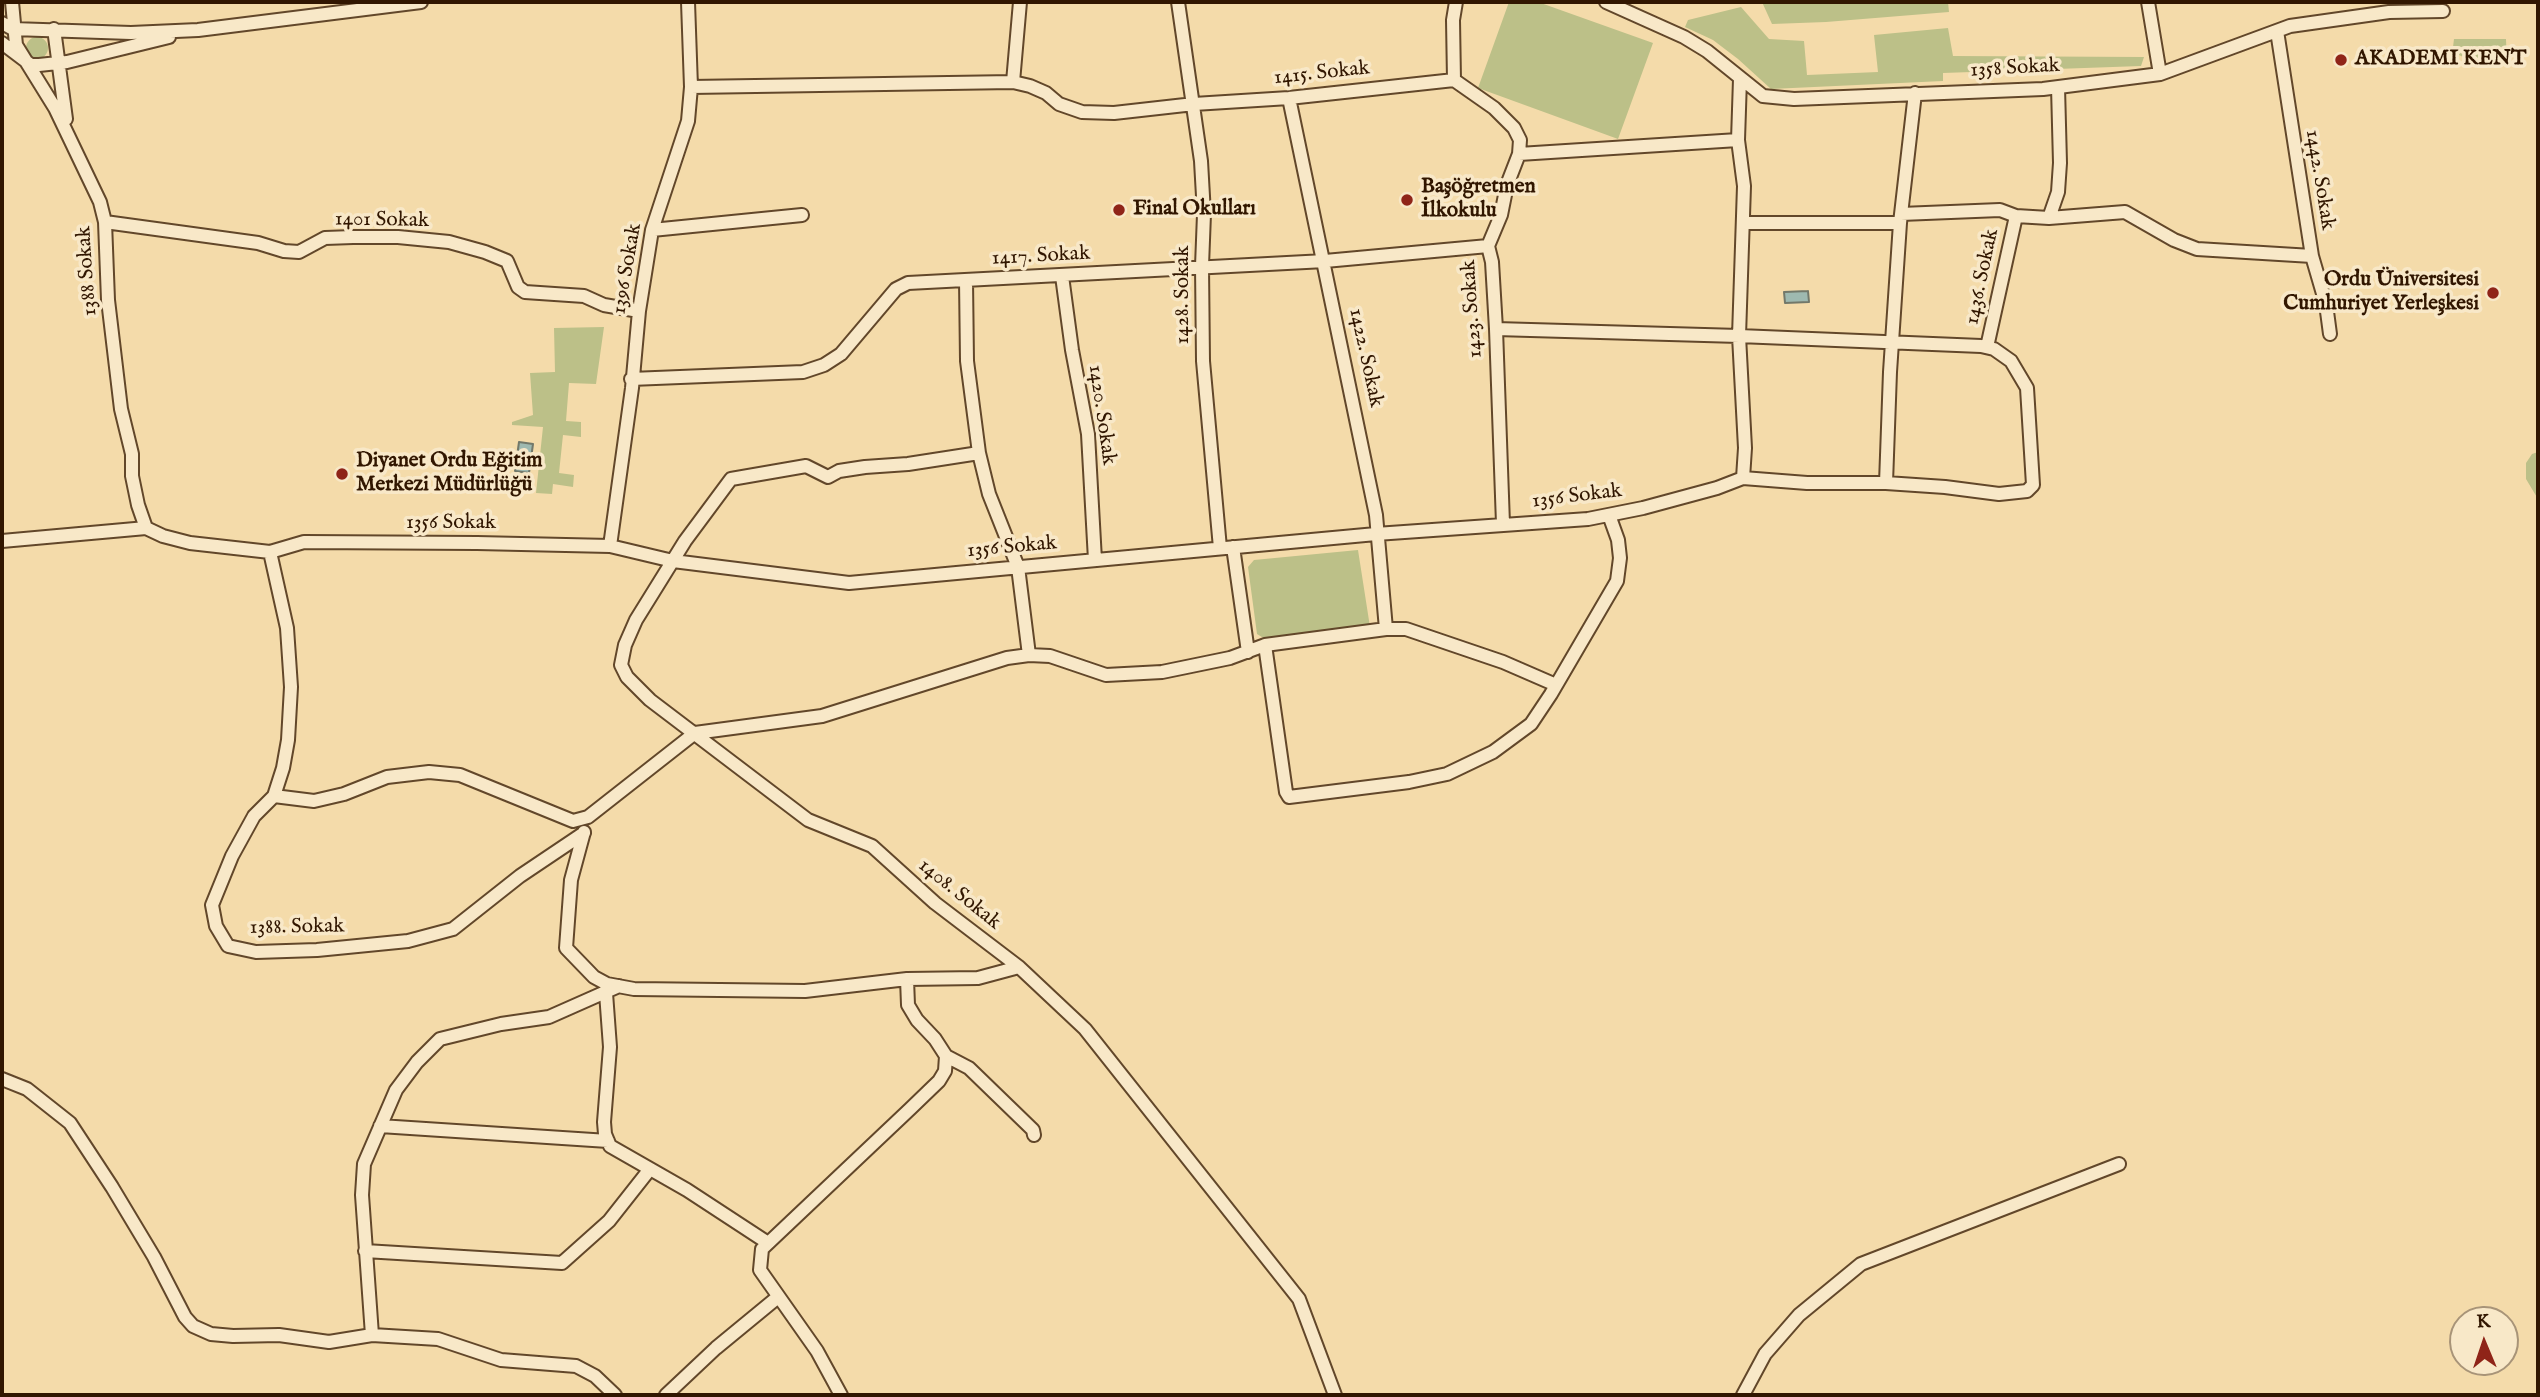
<!DOCTYPE html>
<html>
<head>
<meta charset="utf-8">
<style>
  body { margin:0 }
  #map { position:relative; width:2540px; height:1397px; overflow:hidden; background:#f4dbaa; font-family:"IM FELL English",serif }
  canvas { display:block }
  .frame { position:absolute; inset:0; border:4px solid #311600; pointer-events:none }
  .north { position:absolute; left:2449px; top:1306px; width:70px; height:70px; box-sizing:border-box; background:#f8e8c8; border:2px solid #a89478; border-radius:50%; rotate:358deg; font-size:19px; font-weight:700; line-height:28px; text-align:center; color:#311600 }
  .north::after { content:''; display:block; margin:auto; width:24px; height:32px; background:#8f2418; clip-path:polygon(50% 0,100% 100%,50% 72%,0 100%) }
</style>
</head>
<body>
<div id="map">
<canvas width="2540" height="1397"></canvas>
<div class="frame"></div>
<div class="north">K</div>
</div>
<script>
const context = document.querySelector('canvas').getContext('2d');
context.lineJoin = 'round';
function paint(path, color) { context.fillStyle = color; context.fill(path, 'evenodd'); }
const shape = rows => new Path2D(rows.map(r => 'M' + r).join(''));
function stroke(path, color, width, dash) { context.strokeStyle = color; context.lineWidth = width; context.lineCap = dash ? 'butt' : 'round'; context.setLineDash(dash || []); context.stroke(path); }
function label(font, color, halo, rows, align = 'center') {
  context.font = font + ' "IM FELL English",serif'; context.lineWidth = 7; context.setLineDash([]); context.textBaseline = 'middle'; context.strokeStyle = halo; context.fillStyle = color; for (const [text, x, y, turn = 0] of rows) {
    context.save(); context.translate(x, y); context.rotate((+turn || 0) * Math.PI / 180); context.textAlign = isNaN(turn) ? turn : align; if (halo) context.strokeText(text, 0, 0); context.fillText(text, 0, 0); context.restore();
  }
}
const green = shape([
  [1509,2,1538,2,1653,43,1618,139,1478,88],
  [1762,2,1948,2,1949,12,1826,22,1772,24],
  [1741,7,1769,39,1804,41,1807,75,1878,72,1874,35,1948,28,1953,56,2144,57,2141,66,1943,73,1943,81,1771,89,1738,59,1713,40,1685,27,1688,20],
  '26 48a11 11 0 1 1 22 0a11 11 0 1 1-22 0Z',
  [2454,39,2506,39,2507,65,2480,65,2471,61,2459,55,2453,47],
  [604,327,596,384,569,383,566,421,581,422,581,437,563,435,559,473,574,475,573,487,553,484,552,494,536,493,543,427,512,425,512,422,533,415,530,373,555,372,554,328],
  [2538,452,2538,499,2526,479,2526,463,2532,454],
  [1358,550,1370,627,1265,639,1257,634,1248,567,1254,560]
]);
const water = shape([
  [1808,291,1809,302,1785,303,1784,292,1808,291],
  [519,442,533,444,529,473,515,471,519,442]
]);
const minor = shape([
  [12,2,16,45,55,108,100,202,105,222,108,300,121,409,132,454,132,476,138,505,146,528],
  [1178,2,1201,161,1204,214,1202,266,1203,361,1220,548],
  [1456,2,1453,20,1454,80,1494,108,1514,128,1520,140,1519,154,1507,185,1501,215,1488,246,1492,262,1496,329,1503,524],
  [1606,2,1684,37,1707,51,1763,96,1794,99,2043,89,2160,74,2290,26,2389,12,2443,11],
  [2148,2,2160,74],
  [2,23,13,29,131,33,198,30,421,2],
  [54,29,66,119],
  [2277,31,2312,256,2326,304,2330,334],
  [2,43,31,65,39,65,67,62,169,37],
  [1013,82,1020,2],
  [691,87,1013,82,1030,86,1046,93,1059,104,1082,112,1114,113,1194,104,1289,98,1454,80],
  [1289,98,1376,515,1386,629],
  [1519,154,1738,140],
  [1901,214,2000,210,2016,216,2049,218,2125,212,2174,240,2197,249,2312,256],
  [2049,218,2058,192,2060,163,2058,87],
  [105,222,258,243,284,251,299,252,325,238,353,237,398,237,449,242,485,252,507,261,518,287,525,292,584,296,604,305,639,311],
  [1743,223,1900,223],
  [652,230,802,215],
  [1062,276,1072,350,1088,434,1095,560],
  [966,280,967,361,979,453,989,494,1018,567,1029,655],
  [1496,329,1739,336,1744,186,1738,140,1740,79],
  [1987,347,2016,216],
  [631,379,803,372,824,365,841,354,896,289,908,283,1325,261,1488,246],
  [979,453,908,464,865,467,839,471,828,477,806,466,731,479,685,541,636,620,625,645,621,665,627,677,650,700,808,820,872,846,935,903,1019,967,1085,1029,1299,1299,1335,1395],
  [1886,483,1890,372,1900,223,1915,93],
  [2,541,146,528,163,536,190,543,270,552,304,542,477,543,610,546,673,561,849,583,1376,534,1588,519,1643,508,1717,488,1743,478,1807,483,1886,483,1945,487,1999,494,2027,491,2033,485,2027,388,2011,361,1994,349,1981,346,1739,336,1745,448,1743,478],
  [610,546,632,388,639,311,652,230,688,121,691,87,688,2],
  [1233,547,1248,652],
  [270,552,287,628,291,687,288,740,283,768,274,796,254,816,232,856,212,905,216,926,228,946,256,952,317,950,408,941,453,929,520,876,584,833],
  [1265,645,1286,792,1289,797,1409,782,1447,774,1493,752,1531,724,1551,694,1617,581,1620,558,1618,540,1609,515],
  [274,796,314,801,344,794,387,777,429,772,460,775,573,821,588,817,695,733,822,716,1007,658,1029,655,1050,656,1106,675,1162,672,1230,658,1265,645,1386,629,1406,629,1503,662,1556,685],
  [584,832,571,880,566,948,594,977,607,984,634,989,805,991,907,979,978,978,1019,967],
  [606,993,610,1047,604,1122,605,1134,610,1146,687,1190,768,1243],
  [946,1056,969,1068,1033,1130,1034,1135],
  [2,1079,27,1089,70,1123,112,1187,154,1257,185,1317,193,1326,211,1334,233,1336,279,1335,329,1342,372,1335,438,1339,501,1360,576,1366,595,1376,615,1395],
  [380,1126,608,1141],
  [365,1251,562,1263,609,1221,650,1169],
  [372,1335,362,1195,364,1164,396,1090,417,1062,440,1039,501,1024,549,1017,619,986],
  [666,1395,716,1348,778,1297],
  [841,1395,817,1351,760,1270,762,1249,910,1109,939,1081,945,1071,946,1056,935,1039,917,1020,908,1005,907,979],
  [1743,1395,1765,1354,1799,1315,1861,1264,2119,1164]
]);
const markers = [
  [2341,60,7,"#8f2418"],
  [1407,200,7,"#8f2418"],
  [1119,210,7,"#8f2418"],
  [2493,293,7,"#8f2418"],
  [342,474,7,"#8f2418"]
];
const poiNames = [
  ["AKADEMI KENT",2355,60],
  ["Başöğretmen",1421,188],
  ["İlkokulu",1421,212],
  ["Final Okulları",1133,210],
  ["Ordu Üniversitesi",2479,281,"right"],
  ["Cumhuriyet Yerleşkesi",2479,305,"right"],
  ["Diyanet Ordu Eğitim",356,462],
  ["Merkezi Müdürlüğü",356,486]
];
const streetNames = [
  ["1358 Sokak",2015,69,-3],
  ["1415. Sokak",1322,74,-6],
  ["1442. Sokak",2319,180,81],
  ["1401 Sokak",382,221,1],
  ["1417. Sokak",1041,257,-3],
  ["1396 Sokak",628,269,-80],
  ["1388 Sokak",88,271,-94],
  ["1436. Sokak",1983,277,-78],
  ["1428. Sokak",1184,295,-90],
  ["1423. Sokak",1473,309,-94],
  ["1422. Sokak",1365,358,78],
  ["1420. Sokak",1101,415,82],
  ["1356 Sokak",1577,497,-7],
  ["1356 Sokak",451,524],
  ["1356 Sokak",1012,548,-5],
  ["1408. Sokak",959,895,39],
  ["1388. Sokak",297,928,-1]
];
paint(green, '#bcc088');
paint(water, '#9eb9b0');
stroke(water, '#72786a', 2);
stroke(minor, '#62472a', 16);
stroke(minor, '#f8e8c8', 12);
for (const [x, y, r, color] of markers) { const dot = new Path2D(); dot.arc(x, y, r, 0, 2 * Math.PI); context.fillStyle = color; context.fill(dot); stroke(dot, '#f8e8c8', 2.5); }
label('bold 21px', '#311600', '#f8e8c8', poiNames, 'left');
label('21px', '#311600', '#f8e8c8', streetNames);
</script>
</body>
</html>
